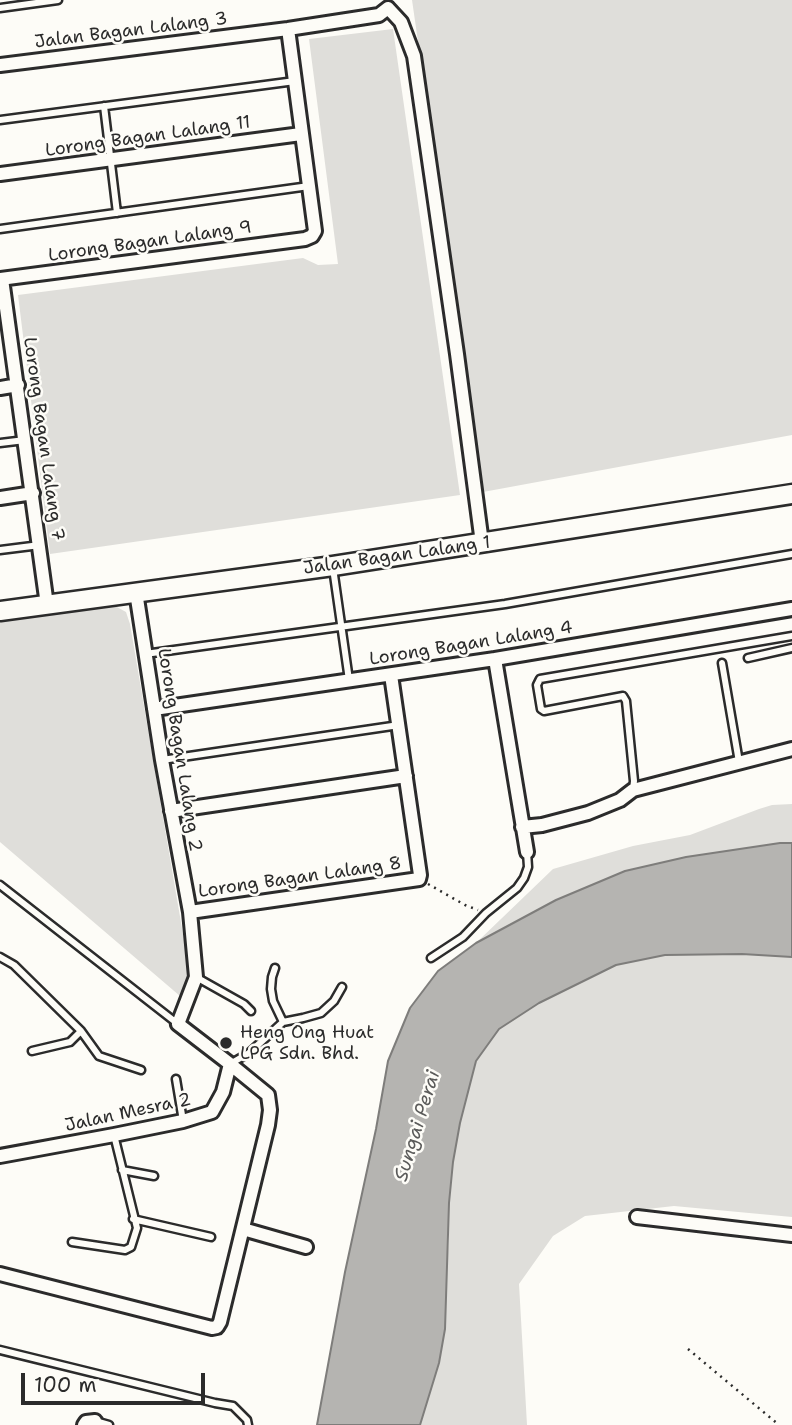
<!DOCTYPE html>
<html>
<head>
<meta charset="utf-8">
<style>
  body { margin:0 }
  #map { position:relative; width:792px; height:1425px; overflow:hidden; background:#fdfcf7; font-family:"Shantell Sans",sans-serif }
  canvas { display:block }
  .scale { position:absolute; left:21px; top:1373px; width:184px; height:32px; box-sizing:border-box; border:4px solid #2b2b2b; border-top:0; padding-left:9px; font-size:21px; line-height:24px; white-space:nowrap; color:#2b2b2b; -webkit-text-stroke:5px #fdfcf7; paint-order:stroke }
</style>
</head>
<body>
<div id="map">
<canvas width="792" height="1425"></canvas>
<div class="scale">100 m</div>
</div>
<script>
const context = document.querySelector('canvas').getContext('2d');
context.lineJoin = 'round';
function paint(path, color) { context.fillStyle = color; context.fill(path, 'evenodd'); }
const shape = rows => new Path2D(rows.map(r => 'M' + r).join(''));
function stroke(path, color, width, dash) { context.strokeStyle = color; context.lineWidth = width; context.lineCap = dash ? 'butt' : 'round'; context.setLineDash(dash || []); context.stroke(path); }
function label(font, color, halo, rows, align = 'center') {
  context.font = font + ' "Shantell Sans",sans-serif'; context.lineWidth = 5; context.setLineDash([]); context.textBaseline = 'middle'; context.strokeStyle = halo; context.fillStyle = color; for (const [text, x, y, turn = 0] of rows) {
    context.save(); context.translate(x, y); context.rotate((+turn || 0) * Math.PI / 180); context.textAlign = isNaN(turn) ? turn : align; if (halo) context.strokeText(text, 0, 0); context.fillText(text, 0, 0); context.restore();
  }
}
const green = shape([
  [412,0,792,0,792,435,483,492],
  [393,29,460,495,50,554,18,295,303,258,318,265,338,264,309,39],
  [115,606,126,612,130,624,190,975,180,996,0,842,0,622],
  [792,804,792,843,780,843,476,943,553,869,633,846,690,835,759,809,772,805],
  [742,954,792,957,792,1217,674,1206,585,1216,553,1236,519,1284,527,1425,420,1425,439,1363,449,1240,449,1203,453,1162,460,1123,476,1061,499,1029,539,1003,616,965,665,955]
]);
const water = shape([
  [780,843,792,843,792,957,742,954,665,955,616,965,539,1003,499,1029,476,1061,460,1123,453,1162,449,1203,445,1329,439,1363,420,1425,317,1425,345,1272,376,1129,388,1061,410,1008,438,971,476,943,556,900,625,871,686,857,780,843]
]);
const path = shape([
  [428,884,465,905,478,910],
  [688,1349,779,1425]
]);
const lane = shape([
  [0,8,58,0],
  [104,106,117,213],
  [0,120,295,81],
  [0,229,309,186],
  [0,443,25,440],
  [0,550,40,545],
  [333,568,349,680],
  [145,654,505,604,792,554],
  [748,658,792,648],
  [722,663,739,762],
  [162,760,399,725],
  [633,790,634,781,626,701,623,696,544,711,541,709,537,685,540,679,792,636],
  [0,885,178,1024],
  [0,957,14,965,81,1031,99,1056,141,1070],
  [431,958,463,937,486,913,517,888,524,878,528,867,527,852],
  [275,968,272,977,271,989,273,1001,283,1022],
  [196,977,244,1004,251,1011],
  [32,1051,70,1042,81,1031],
  [230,1064,249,1053,283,1022,303,1018,321,1013,334,1001,342,987],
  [176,1079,183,1121],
  [122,1170,154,1176],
  [133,1219,211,1237],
  [72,1242,125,1250,131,1247,137,1228,114,1135],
  [0,1350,215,1403,233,1406,247,1420,248,1425],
  [95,1421,109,1425]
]);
const street = shape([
  [388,8,401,22,414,56,457,354,482,543],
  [0,65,288,29,379,15,388,8],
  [0,174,301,134],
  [0,279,305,239,312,236,315,231,288,29],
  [2,279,47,605],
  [0,388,18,385],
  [0,498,33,493],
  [495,659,527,852],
  [154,709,495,659,792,609],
  [171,811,406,776],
  [522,827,542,825,588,813,620,800,633,790,792,749],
  [190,912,419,879,420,875,391,675],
  [0,1156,114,1135,183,1121,212,1112,223,1092,230,1064],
  [637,1217,792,1235],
  [243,1229,306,1247],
  [0,1274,212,1328,217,1327,220,1322,268,1125,270,1110,268,1095,230,1064,178,1024,196,977,190,912,162,760,136,592],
  [84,1425,86,1422,95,1421]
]);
const secondary = shape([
  [0,611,333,566,792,494]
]);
const markers = [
  [226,1043,7,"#2b2b2b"]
];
const streetNames = [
  ["Jalan Bagan Lalang 3",131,31,-7],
  ["Lorong Bagan Lalang 11",148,137,-8],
  ["Lorong Bagan Lalang 9",150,242,-8],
  ["Lorong Bagan Lalang 7",43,439,82],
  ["Jalan Bagan Lalang 1",397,556,-8],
  ["Lorong Bagan Lalang 4",471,644,-9],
  ["Lorong Bagan Lalang 2",179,750,81],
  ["Lorong Bagan Lalang 8",300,878,-8],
  ["Jalan Mesra 2",128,1113,-12]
];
const poiNames = [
  ["Heng Ong Huat",240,1033],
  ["LPG Sdn. Bhd.",240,1054]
];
const waterNames = [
  ["Sungai Perai",418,1126,-73]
];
paint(green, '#dfdeda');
paint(water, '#b5b4b1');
stroke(water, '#7e7d7b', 2);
stroke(lane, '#2b2b2b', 11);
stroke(street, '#2b2b2b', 18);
stroke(secondary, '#2b2b2b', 23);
stroke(path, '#2b2b2b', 2.5, [2, 5]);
stroke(lane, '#fdfcf7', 6);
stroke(street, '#fdfcf7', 12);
stroke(secondary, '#fdfcf7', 18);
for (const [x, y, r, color] of markers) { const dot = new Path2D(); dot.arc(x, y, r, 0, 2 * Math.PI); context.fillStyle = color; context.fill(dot); stroke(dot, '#fdfcf7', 2.5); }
label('18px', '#2b2b2b', '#fdfcf7', streetNames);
label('18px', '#2b2b2b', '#fdfcf7', poiNames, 'left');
label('italic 19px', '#5b5b5a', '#fdfcf7', waterNames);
</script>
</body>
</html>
